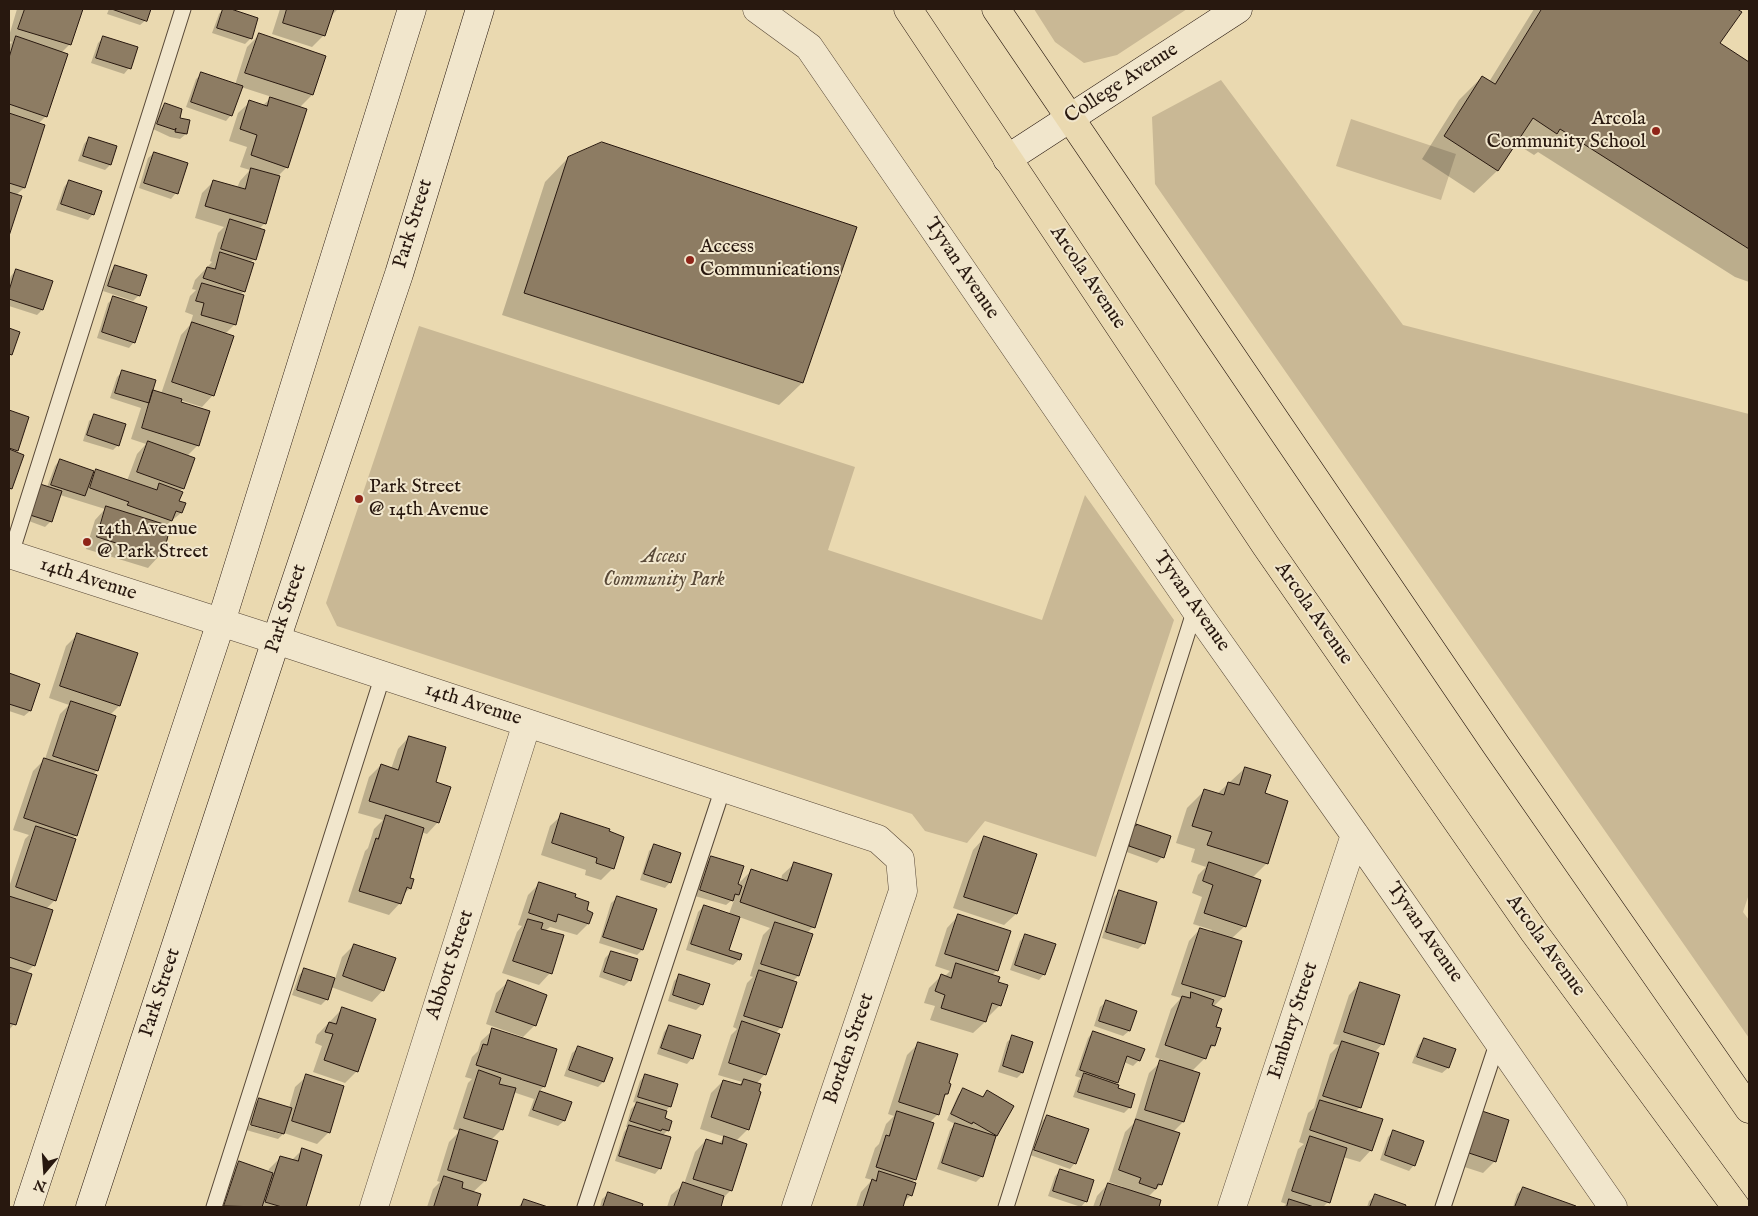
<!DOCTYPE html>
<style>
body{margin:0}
#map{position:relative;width:1758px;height:1216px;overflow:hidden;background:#ead9b0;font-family:"IM FELL English",serif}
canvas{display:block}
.frame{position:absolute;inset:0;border:10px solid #28180f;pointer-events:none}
.north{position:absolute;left:20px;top:1146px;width:50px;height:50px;-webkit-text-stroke:4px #f1e6cc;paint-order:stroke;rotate:198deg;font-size:14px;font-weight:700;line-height:20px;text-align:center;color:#28180f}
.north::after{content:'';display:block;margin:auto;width:18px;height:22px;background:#28180f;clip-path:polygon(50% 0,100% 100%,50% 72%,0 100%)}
</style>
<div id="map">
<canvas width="1758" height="1216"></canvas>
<div class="frame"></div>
<div class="north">N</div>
</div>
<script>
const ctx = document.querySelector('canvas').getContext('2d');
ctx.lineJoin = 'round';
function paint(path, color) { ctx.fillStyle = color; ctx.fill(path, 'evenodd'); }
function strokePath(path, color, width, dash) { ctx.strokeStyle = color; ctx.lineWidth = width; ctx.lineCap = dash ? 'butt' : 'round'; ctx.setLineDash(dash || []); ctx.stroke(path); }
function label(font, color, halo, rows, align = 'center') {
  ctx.font = font + ' "IM FELL English",serif'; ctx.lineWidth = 4; ctx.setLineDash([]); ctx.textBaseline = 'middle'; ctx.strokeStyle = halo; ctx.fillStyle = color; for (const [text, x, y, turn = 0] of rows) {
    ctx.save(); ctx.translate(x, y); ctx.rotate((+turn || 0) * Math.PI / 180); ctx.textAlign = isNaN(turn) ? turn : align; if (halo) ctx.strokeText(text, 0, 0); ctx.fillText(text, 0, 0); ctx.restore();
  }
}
paint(new Path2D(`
 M1034 9H1187L1117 55 1084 63 1055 42Z
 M1221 80 1403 325 1749 414V894L1743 912 1749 920V1038L1155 184 1152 117Z
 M1351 119 1456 154 1441 200 1336 166Z
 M419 326 855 467 828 550 1042 620 1085 495 1174 620 1096 857 985 821 967 843 925 831 912 814 337 626 326 603Z`), '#c9b895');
paint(new Path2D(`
 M17 9H82L70 44 61 53 46 116 38 124 43 125 24 188 16 195 20 196 9 232V45L12 42 9 41V36Z
 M109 9H149L146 20 140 25 107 14Z
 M223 9 257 19 251 38 245 44 212 33 219 14Z
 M280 9H338L330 17 324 35 312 47 272 34Z
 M1534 9H1735L1740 12 1719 44 1749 64V282L1735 277 1538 152 1534 155 1515 143 1497 171 1474 193 1422 159 1459 100 1482 77 1489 82Z
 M259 35 324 57 312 95 299 108 287 167 277 177 265 223 259 229 254 259 250 263 244 291 240 295 235 324 225 334 213 395 202 407 180 400 179 403 198 445 187 456 183 488 179 492 178 501 184 503 181 513 165 526 159 556 148 568 86 549 95 520 105 509 60 495 51 521 45 527 26 520 47 487 55 466 60 460 90 477 97 470 127 481 137 454 146 444 131 439 141 408 110 398 117 377 123 371 150 395 154 392 161 394 181 335 190 325 193 315 185 312 190 296 196 290 192 289 195 280 212 262 210 261 218 233 224 227 195 218 202 193 214 181 237 188 240 181 250 170 240 167 247 147 229 141 238 113 250 102 262 106 272 97 241 87 231 115 226 121 186 107 196 79 202 74 235 85 247 47Z
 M104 37 129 68 124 74 91 63 98 43Z
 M165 104 186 134 180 139 170 137 153 129 160 110Z
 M89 138 110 165 105 170 78 161 84 144Z
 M154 153 176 193 171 199 139 188 148 158Z
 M568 158 802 383 779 405 502 315 545 182Z
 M69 181 93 214 88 220 56 210 64 187Z
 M115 266 139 295 133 301 103 291 110 272Z
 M16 270 51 282 42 310 37 315 9 306V282L11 276Z
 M114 298 134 342 129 348 97 338 108 303Z
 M9 411 27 418 17 450 14 453 22 455 11 489 9 491Z
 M95 415 118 445 113 450 83 441 89 421Z
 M78 634 119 706 110 715 97 770 93 775 76 835 72 839 55 900 46 909 34 965 25 974 14 1024 9 1030V887L25 839 29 835 13 830 33 771 45 759 60 714 69 705 49 698 66 646Z
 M9 675 39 685 30 711 24 716 9 711Z
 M409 737 434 783 438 822 427 834 421 832 415 852 417 853 409 879 410 888 403 895 400 903 389 915 348 902 365 851 368 848 374 829 383 820 358 813 369 777 381 765 391 769 398 749Z
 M1245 768 1263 794 1267 863 1252 878 1245 926 1231 939 1224 996 1213 1007 1215 1027 1214 1045 1207 1052 1205 1058 1192 1071 1183 1122 1173 1132 1161 1184 1148 1197 1160 1201 1158 1207H1093L1097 1196 1108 1184 1122 1189 1123 1187 1109 1182 1125 1132 1135 1122H1134L1149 1073 1163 1060 1155 1057 1171 1009 1181 998 1171 995 1189 941 1200 929 1211 933 1212 930 1193 924 1202 897 1192 893 1198 875 1206 867 1191 862 1195 849 1176 843 1187 808 1205 790 1217 794Z
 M562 815 613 868 601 880 585 875 586 870 541 855 550 826Z
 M1127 831 1162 857 1157 863 1124 851Z
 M984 838 1035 854 1016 914 1004 925 953 908 973 850Z
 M654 846 670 882 665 888 640 880 649 851Z
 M712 857 736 886 751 871 781 881 782 875 794 864 813 927 807 933 811 935 798 976 792 982 781 1027 775 1034 765 1074 756 1084 748 1129 736 1141 745 1145 730 1191 722 1199 719 1207H667L671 1195 684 1184 695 1152 706 1140 718 1144 725 1137 700 1129 711 1093 723 1081 738 1086 742 1082 718 1075 731 1035 737 1029 733 1027 747 983 753 977 750 976 763 935 770 928 739 917 728 951 740 954 739 960 733 965 686 950 698 912 704 906 729 914 734 900H732L726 905 695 896 706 863Z
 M540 883 573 898 585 911 588 924 577 935 550 927 545 931 550 973 539 985 502 973 517 932 522 926 518 925 528 895Z
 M1119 892 1144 943 1138 949 1102 938 1114 897Z
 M617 898 642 950 637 955 599 943 611 903Z
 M958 916 997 970 991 976 997 983 1000 1005 988 1017 986 1016 985 1022 973 1033 930 1020 935 1006 924 1003 929 988 941 976 944 977 950 971 935 966 947 928Z
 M1026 935 1044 974 1039 980 1010 970 1020 941Z
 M354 945 383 990 372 1002 331 987 327 999 321 1005 292 995 299 975 304 970 335 979 342 957Z
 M611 952 630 980 624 986 599 977 605 958Z
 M680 975 702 1004 696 1010 668 1001 674 981Z
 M508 982 535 1025 523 1037 486 1024 496 993Z
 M1361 983 1382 1044 1374 1053 1360 1107 1355 1112 1371 1150 1360 1162 1343 1157 1328 1202 1323 1207H1283L1286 1204 1281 1202 1298 1149 1304 1144 1299 1142 1308 1113 1314 1108 1330 1054 1339 1045 1333 1044 1349 995Z
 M1106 1002 1129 1031 1123 1036 1094 1026 1100 1007Z
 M342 1009 357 1071 345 1083 313 1072 322 1046 315 1043 317 1035Z
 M669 1026 692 1058 687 1064 657 1054 664 1032Z
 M493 1030 544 1086 539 1092 570 1103 564 1121 558 1126 528 1116 534 1099 513 1092 502 1129 491 1140 497 1142 485 1181 472 1193 480 1195 476 1207H427L433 1189 440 1182 437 1181 449 1142 460 1131 453 1129 468 1083 472 1079 465 1077 472 1057 478 1051 481 1041Z
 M1093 1032 1139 1060 1133 1066 1124 1062 1117 1082 1114 1085 1130 1107 1124 1113 1073 1097 1079 1080 1081 1078 1075 1076 1088 1038Z
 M1013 1037 1022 1073 1017 1078 998 1072 1007 1042Z
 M1424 1039 1448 1068 1442 1073 1412 1063 1419 1045Z
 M919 1043 947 1084V1094L943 1098 938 1114 929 1123 915 1179 911 1183V1195L903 1203 902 1207H856L861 1192 872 1180 865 1178 875 1148 879 1144 886 1124 894 1116 888 1114 907 1055Z
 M578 1048 603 1082 598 1087 564 1076 572 1053Z
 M645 1075 670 1106 665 1112 663 1119 670 1121 667 1131 662 1136 660 1168 655 1174 615 1161 624 1132 628 1127H626L631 1109 637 1103 633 1102 640 1081Z
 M307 1076 329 1132 317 1144 284 1133 278 1139 246 1130 248 1125 281 1134V1132L248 1123 253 1105 259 1100 289 1108 295 1087Z
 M963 1089 981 1098 987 1092 996 1135 982 1176 976 1182 937 1169 950 1130 955 1124 947 1120 958 1095Z
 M1047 1116 1075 1163 1070 1169 1030 1155 1041 1122Z
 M1465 1122 1495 1161 1483 1173 1452 1163Z
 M1394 1131 1414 1165 1409 1171 1380 1160 1388 1137Z
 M302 1150 321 1156 304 1207H221L234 1168 239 1162 268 1172 269 1169 281 1157 291 1161Z
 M1061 1170 1086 1201 1081 1207 1048 1196 1055 1176Z
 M1523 1188 1574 1207H1513L1517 1194Z
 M608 1194 642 1205 641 1207H600L602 1199Z
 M1375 1196 1404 1206V1207H1367L1369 1201Z
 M524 1201 544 1207H518Z`), '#0003');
const building = new Path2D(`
 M25 9H83L71 45 18 29Z
 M112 9H151L147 21Z
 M223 9H231L258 18 252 39 217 28Z
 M287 9H334L325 36 283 23Z
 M1542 9H1737L1742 12 1720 43 1749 62V249L1560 129 1557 134 1533 118 1498 171 1444 136 1482 76 1495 84Z
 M259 33 326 56 313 95 245 73Z
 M16 36 68 54 47 117 9 104V58Z
 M103 36 138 47 131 69 96 58Z
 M201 72 243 86 232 116 191 102Z
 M270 97 307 109 288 168 251 155 257 135 240 129 249 100 267 106Z
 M165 103 182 109 180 118 190 120 187 134 175 132 176 128 175 130 157 124Z
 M9 113 45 125 25 188 9 183Z
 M89 137 117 146 111 165 83 156Z
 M602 142 857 227 803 383 524 293 568 157Z
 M154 152 188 163 178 194 144 183Z
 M251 168 280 176 266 224 205 206 213 180 245 189Z
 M69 180 102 191 94 215 61 204Z
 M9 192 22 196 9 236Z
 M230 219 265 230 256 260 221 249Z
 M220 252 254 263 245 292 203 278 207 267 215 269Z
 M115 265 147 275 140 296 108 286Z
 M16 269 53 281 43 310 9 299V291Z
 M202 283 244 295 236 325 201 315 204 303 196 301Z
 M113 296 147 307 135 343 102 332Z
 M192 322 234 336 214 396 172 382Z
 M9 328 20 332 12 355 9 354Z
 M122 370 156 380 149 403 115 393Z
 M153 390 182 399 181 402 210 411 199 446 142 428Z
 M9 410 29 417 18 451 9 448Z
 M94 414 126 424 119 446 87 435Z
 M148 441 195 458 184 489 137 472Z
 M9 449 24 455 12 489 9 488Z
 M60 459 94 471 85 496 51 485Z
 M96 469 157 490 159 483 183 492 179 501 186 503 182 513 176 511 172 521 127 505 129 502 90 488Z
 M40 484 62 491 52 522 30 515Z
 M106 506 170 526 167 540 160 557 97 537Z
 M77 633 138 653 120 706 60 686Z
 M9 673 40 684 31 711 9 704Z
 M71 701 116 716 98 771 53 756Z
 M409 736 446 747 436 782 451 787 439 823 369 801 381 764 398 770Z
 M44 758 97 775 77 836 24 818Z
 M1245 767 1271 775 1265 793 1288 801 1268 864 1207 845 1212 832 1192 826 1204 789 1224 795 1228 782 1239 785Z
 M561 813 610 829 609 831 624 837 614 869 596 863 597 858 552 843Z
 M386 815 424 828 410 878 414 879 411 889 407 887 401 904 359 891 376 838 378 839Z
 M1133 824 1136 826V824L1171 836 1164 858 1129 846V844L1126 843Z
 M36 826 76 839 56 901 16 887Z
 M984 836 1037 854 1017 914 964 897Z
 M654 844 681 853 671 883 644 874Z
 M711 856 744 866 738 884 742 886 739 895 735 894 733 901 700 890Z
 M794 862 832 874 815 928 740 902 751 869 787 881Z
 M1209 862 1261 880 1246 927 1204 913 1213 885 1203 881Z
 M539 882 576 894 575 897 589 902 587 910 593 913 589 924 558 914 556 922 529 913Z
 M1119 890 1157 902 1145 944 1106 932Z
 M9 896 53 910 35 966 9 957Z
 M617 896 657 909 643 950 603 937Z
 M704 905 740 917 729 950 742 954 740 960 691 944Z
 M958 914 1011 931 998 971 945 954Z
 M528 919 543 923 541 929 564 935 552 974 513 961Z
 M775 922 813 934 799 976 761 964Z
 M1200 928 1242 941 1225 997 1182 984Z
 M1025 934 1056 944 1045 975 1015 965Z
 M354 944 396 958 384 991 343 976Z
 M611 951 638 959 631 981 604 972Z
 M956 963 1000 977 998 982 1008 985 1001 1006 992 1003 986 1022 941 1008 945 995 935 991 941 974 951 978Z
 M9 967 32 974 16 1025 9 1023Z
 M304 968 335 978 328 1000 297 990Z
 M759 970 797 982 782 1028 744 1016Z
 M679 974 710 984 703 1005 673 995Z
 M508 980 547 995 536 1026 496 1012Z
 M1360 982 1400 995 1384 1045 1344 1032Z
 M1191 992 1214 1000 1212 1005 1222 1009 1216 1027 1221 1028 1215 1046 1211 1045 1206 1059 1165 1045 1182 996 1190 998Z
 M1106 1000 1137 1011 1130 1031 1099 1021Z
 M342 1007 376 1019 358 1072 324 1060 333 1034 325 1032 329 1022 336 1024Z
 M742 1021 780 1034 766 1075 729 1063Z
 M669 1025 701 1035 693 1059 661 1048Z
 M492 1028 557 1049 545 1087 476 1065 483 1044 487 1045Z
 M1093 1031 1145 1049 1140 1061 1127 1056 1118 1083 1080 1070Z
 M1012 1035 1033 1042 1023 1073 1003 1066Z
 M1424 1038 1456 1049 1449 1068 1417 1057Z
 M1342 1041 1379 1053 1361 1108 1323 1096Z
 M918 1042 958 1054 949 1083 951 1084 948 1094H945L939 1115 899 1102Z
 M578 1046 613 1058 604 1082 569 1070Z
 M1160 1060 1200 1073 1184 1122 1145 1110Z
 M479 1070 501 1078 499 1084 516 1088 503 1130 464 1118Z
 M1084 1073 1119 1085 1118 1088 1135 1094 1131 1108 1078 1092Z
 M306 1074 344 1086 330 1133 292 1121Z
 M645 1074 678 1084 671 1107 638 1097Z
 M744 1079 761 1084 759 1091 761 1092 749 1130 711 1117 723 1080 741 1085Z
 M963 1088 983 1097 987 1090 1014 1106 997 1136 973 1122 972 1124 951 1114Z
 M540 1091 572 1102 565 1121 533 1110Z
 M259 1098 292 1108 284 1134 251 1125Z
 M1320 1100 1383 1119 1372 1151 1310 1130Z
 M637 1102 667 1111 665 1118 672 1121 669 1131 662 1129 661 1131 630 1121Z
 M1476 1109 1509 1120 1496 1162 1463 1151Z
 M897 1111 934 1123 916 1180 876 1167 886 1135 889 1136Z
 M1047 1115 1089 1129 1076 1164 1034 1150Z
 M1136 1119 1180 1133 1162 1185 1158 1184 1156 1189 1139 1183 1141 1178 1119 1170Z
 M955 1123 996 1136 983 1177 942 1163Z
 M629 1125 671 1137 661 1169 619 1156Z
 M460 1129 498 1141 486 1181 448 1170Z
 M1393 1130 1424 1141 1415 1166 1385 1155Z
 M724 1136 747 1144 732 1191 693 1179 706 1139 722 1144Z
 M1310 1136 1347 1148 1330 1203 1292 1191Z
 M302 1148 322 1155 306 1207H282L265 1202 280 1156 298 1161Z
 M239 1161 273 1173 262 1207 224 1206Z
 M1060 1169 1094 1180 1087 1202 1053 1191Z
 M879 1171 916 1183 912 1196 907 1194 903 1207H863L872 1179 876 1181Z
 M444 1176 463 1182 462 1188 481 1194 477 1207H434Z
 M683 1182 724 1196 721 1207H674Z
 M1108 1183 1161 1200 1159 1207H1100Z
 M1523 1187 1576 1206V1207H1515Z
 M608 1192 643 1204 642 1207H603Z
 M1375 1194 1406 1205 1405 1207H1370Z
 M524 1199 548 1207H521Z
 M1289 1199 1314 1207H1287Z`);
paint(building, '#8d7c63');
strokePath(building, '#28180f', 1);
const lane = new Path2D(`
 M9 560 183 9
 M214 1207 383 675
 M585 1207 723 788
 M1006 1207 1195 609
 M1443 1207 1498 1041`);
const street = new Path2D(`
 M757 9 809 47 1195 609 1355 835 1613 1207
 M9 554 276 640 878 839 900 859 903 891 796 1207
 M374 1207 527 723
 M1232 1207 1355 835`);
const secondary = new Path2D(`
 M1007 159 1238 9
 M28 1207 221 622 412 9
 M90 1207 276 640 399 274 480 9`);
const primary = new Path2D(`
 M908 9 1266 546 1534 932 1736 1207
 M996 9 1496 745 1749 1109`);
strokePath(lane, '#584837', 17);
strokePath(street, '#584837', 29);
strokePath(secondary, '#28180f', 29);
strokePath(primary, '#28180f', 29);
strokePath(lane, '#f1e6cc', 15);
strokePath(street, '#f1e6cc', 28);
strokePath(secondary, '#f1e6cc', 28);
strokePath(primary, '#ead9b0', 28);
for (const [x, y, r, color] of [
 [1656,131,5,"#8f2418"],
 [690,260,5,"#8f2418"],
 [359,499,5,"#8f2418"],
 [87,542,5,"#8f2418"]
]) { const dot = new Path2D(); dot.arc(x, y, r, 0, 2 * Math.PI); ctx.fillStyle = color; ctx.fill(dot); strokePath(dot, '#f1e6cc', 2); }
label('20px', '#28180f', '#f1e6cc', [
 ["College Avenue",1122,84,-33],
 ["Park Street",414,224,-73],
 ["Tyvan Avenue",961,269,56],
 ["Arcola Avenue",1087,278,56],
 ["14th Avenue",88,580,18],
 ["Tyvan Avenue",1191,602,55],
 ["Park Street",287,609,-72],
 ["Arcola Avenue",1313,614,55],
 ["14th Avenue",473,705,18],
 ["Tyvan Avenue",1424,933,55],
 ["Arcola Avenue",1545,946,54],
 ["Abbott Street",451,965,-72],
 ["Park Street",161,993,-72],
 ["Embury Street",1294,1021,-72],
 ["Borden Street",850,1049,-71]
]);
label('20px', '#28180f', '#f1e6cc', [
 ["Arcola",1646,120,"right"],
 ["Community School",1646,143,"right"],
 ["Access",700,248],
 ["Communications",700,271],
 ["Park Street",369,488],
 ["@ 14th Avenue",369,511],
 ["14th Avenue",97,530],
 ["@ Park Street",97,553]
], 'left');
label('italic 20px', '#584837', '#f1e6cc', [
 ["Access",664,558],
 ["Community Park",664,581]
]);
</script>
